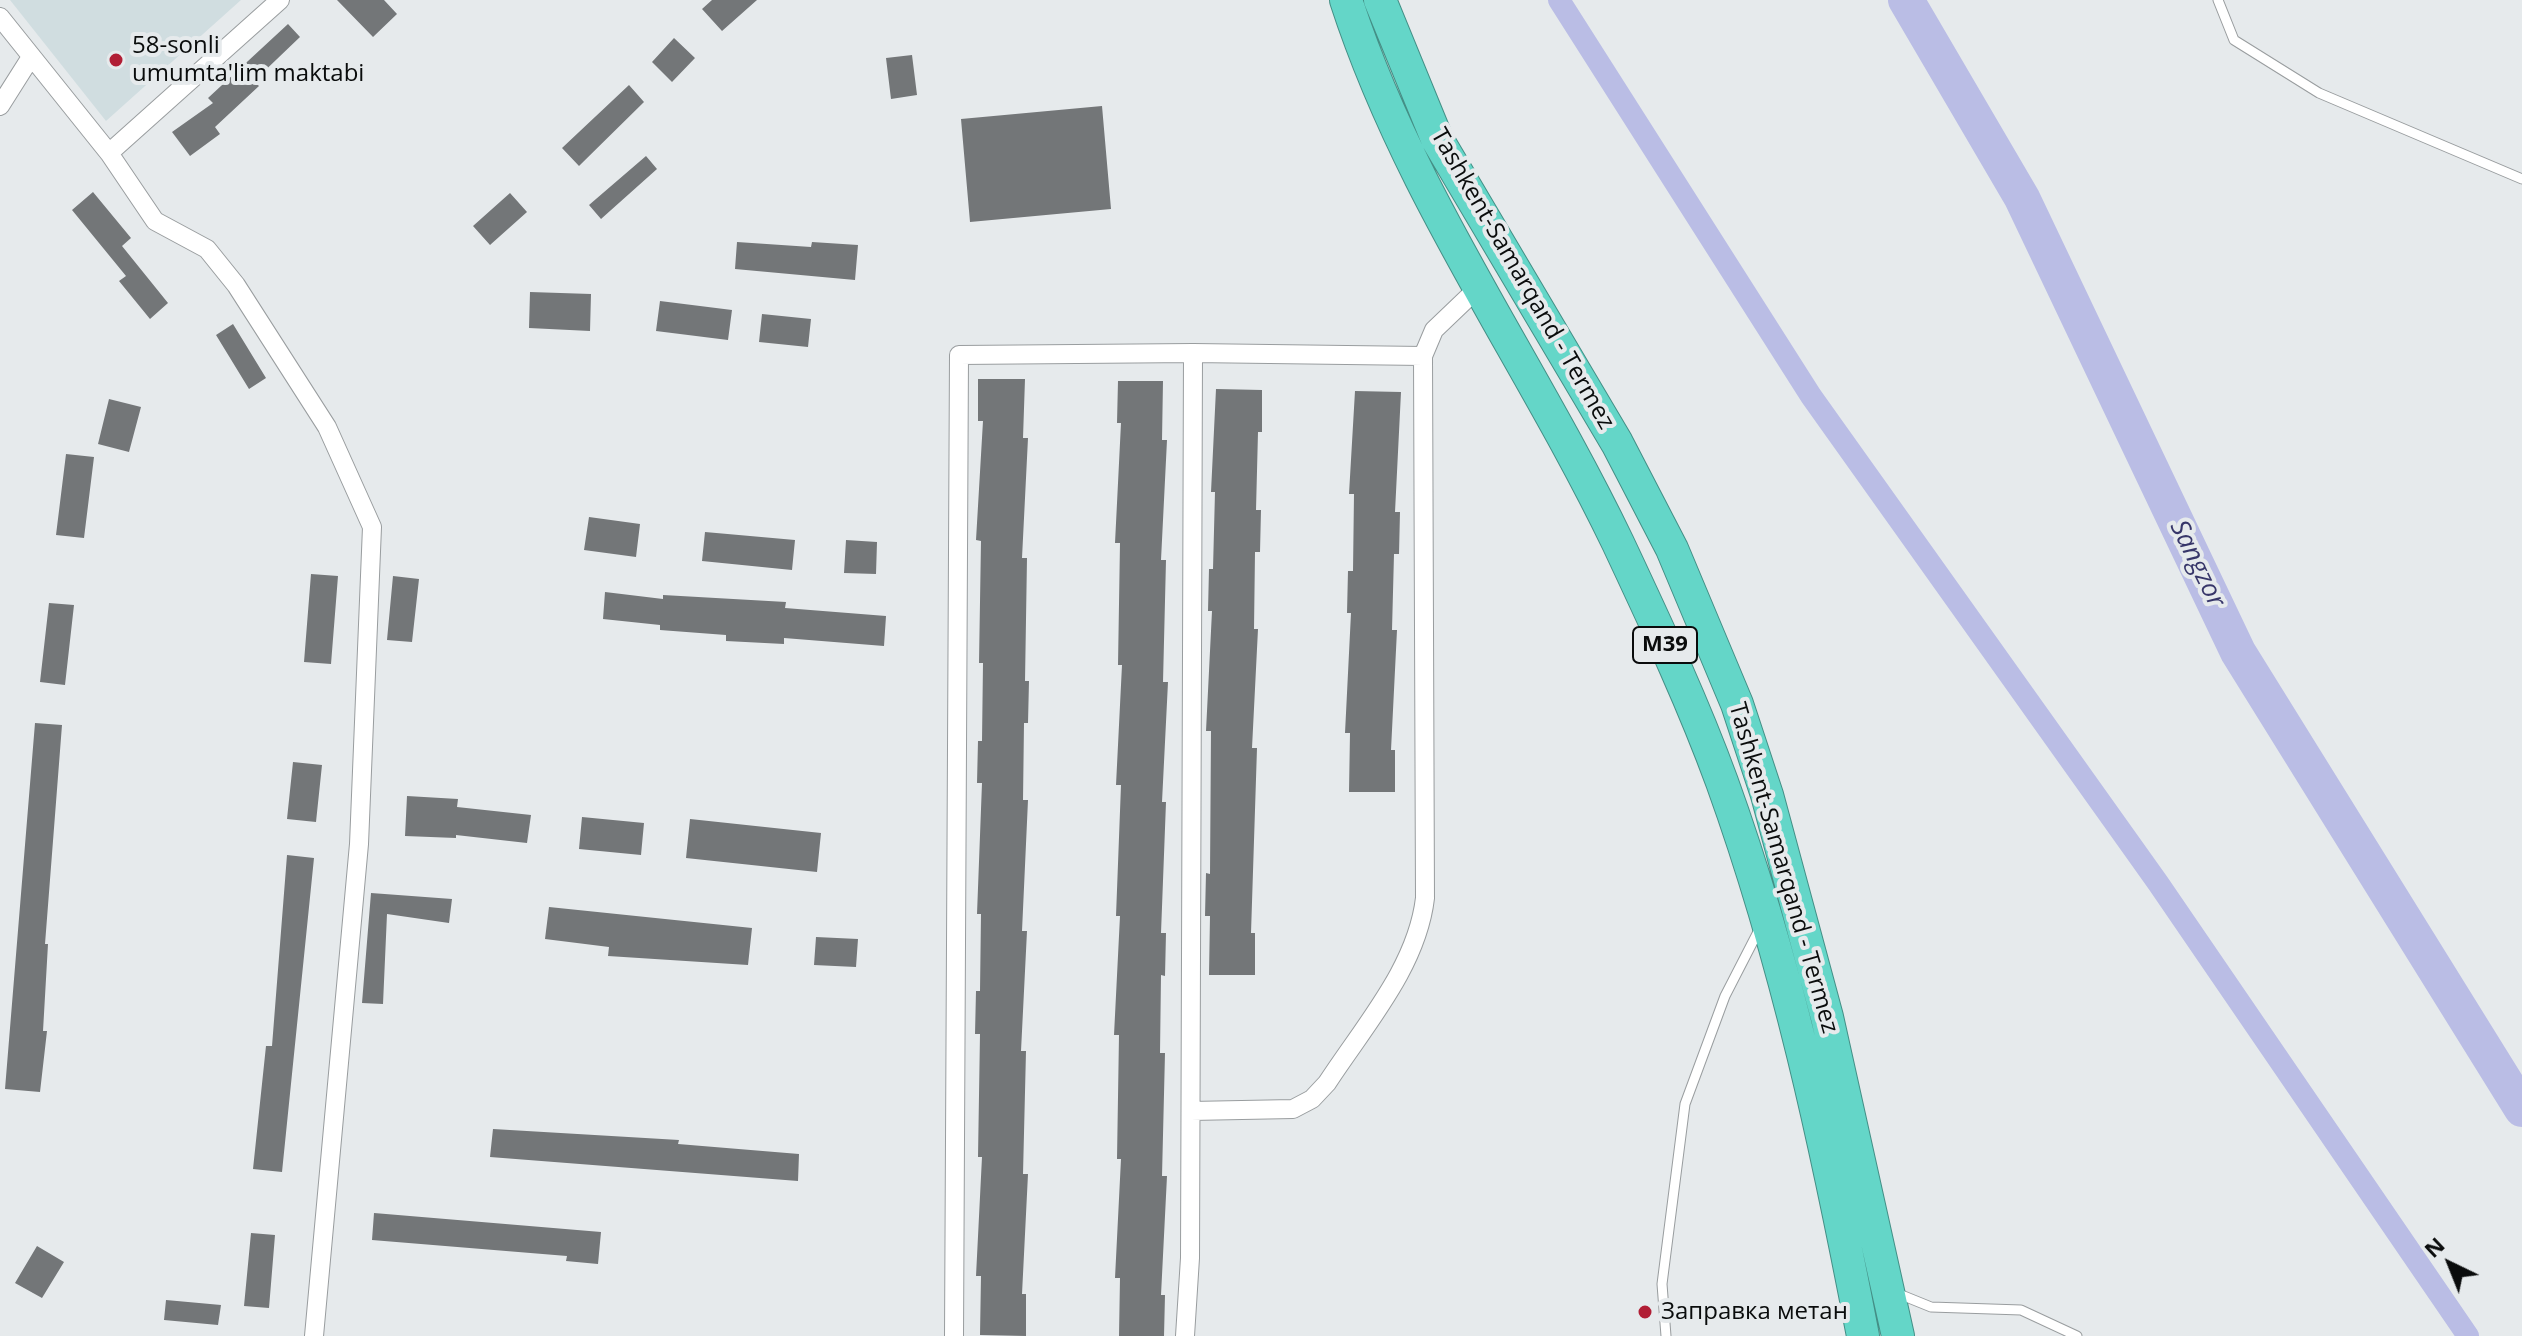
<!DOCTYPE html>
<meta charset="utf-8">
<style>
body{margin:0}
#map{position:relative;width:2522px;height:1336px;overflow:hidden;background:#e6eaec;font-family:"Open Sans",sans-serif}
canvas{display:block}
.north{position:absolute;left:2410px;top:1224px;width:80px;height:80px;-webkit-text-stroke:6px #e6eaec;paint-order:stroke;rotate:317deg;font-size:22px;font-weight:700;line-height:32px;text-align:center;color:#0a0c0c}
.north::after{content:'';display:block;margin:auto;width:28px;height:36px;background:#0a0c0c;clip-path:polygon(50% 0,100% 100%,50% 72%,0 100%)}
</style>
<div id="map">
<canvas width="2522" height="1336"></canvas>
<div class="north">N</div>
</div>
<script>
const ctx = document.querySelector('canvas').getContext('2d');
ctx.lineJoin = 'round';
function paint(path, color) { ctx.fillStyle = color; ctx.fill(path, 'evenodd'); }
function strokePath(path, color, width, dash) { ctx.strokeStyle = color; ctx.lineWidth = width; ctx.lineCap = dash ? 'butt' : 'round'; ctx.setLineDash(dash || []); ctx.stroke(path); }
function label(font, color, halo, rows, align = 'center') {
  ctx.font = font + ' "Open Sans",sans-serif'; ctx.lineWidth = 8; ctx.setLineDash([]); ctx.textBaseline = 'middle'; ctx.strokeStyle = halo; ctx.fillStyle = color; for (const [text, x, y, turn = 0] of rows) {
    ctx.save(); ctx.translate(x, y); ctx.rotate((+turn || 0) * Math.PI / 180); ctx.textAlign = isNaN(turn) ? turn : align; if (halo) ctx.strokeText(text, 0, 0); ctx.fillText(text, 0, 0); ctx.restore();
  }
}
paint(new Path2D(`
 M10 0H241L106 121Z`), '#d0dde0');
strokePath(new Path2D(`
 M1559 0 1811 396 2158 883 2468 1336`), '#babde5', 22);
strokePath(new Path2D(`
 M1906 0 2022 198 2238 652 2522 1109`), '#babde5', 36);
paint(new Path2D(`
 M337 0H384L397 14 373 37Z
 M712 0H757L722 31 702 9Z
 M288 24 300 37 254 81 259 86 215 127 220 134 190 156 172 132 213 103 208 98Z
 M674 38 695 58 672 82 652 62Z
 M912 55 917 95 891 99 886 58Z
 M629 85 644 102 579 166 562 148Z
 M1102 106 1111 209 970 222 961 119Z
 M646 156 657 169 601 219 589 205Z
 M93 192 131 238 122 246 168 303 150 319 119 281 126 276 72 210Z
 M510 193 527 212 490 245 473 226Z
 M737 242 811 247 812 242 858 245 855 280 735 269Z
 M530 292 591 294 590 331 529 328Z
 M660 301 732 310 728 340 656 331Z
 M762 314 811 319 808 347 759 342Z
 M233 324 266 378 249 389 216 335Z
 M978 379H1025L1023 438H1028L1022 558H1027L1025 681H1029L1028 723H1024L1023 800H1028L1022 931H1027L1021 1051H1026L1023 1174H1028L1022 1294H1026V1336L980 1335 981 1276H976L982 1157H978L980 1034H975L976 991H980L981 914H977L982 783H977L978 741H982L983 663H979L981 541 976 540 983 421H978Z
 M1118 381H1163L1162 440H1167L1161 560H1166L1163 682H1168L1162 802H1166L1161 933H1166L1165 976 1161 975 1160 1053H1165L1162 1176H1167L1161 1295H1165L1164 1336H1119L1120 1278H1115L1121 1159H1117L1119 1035H1114L1120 916H1116L1121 785H1116L1122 665H1118L1120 543H1115L1121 423H1117Z
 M1216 389 1262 390V432H1258L1256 510H1261L1260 552H1255L1254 629H1258L1252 748H1257L1251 933H1255V975H1209L1210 916H1205L1206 873 1210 874 1211 731H1206L1212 611H1208L1209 569H1213L1215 492H1211Z
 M1355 391 1401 392 1395 512H1400L1399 554H1394L1392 630H1397L1391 750H1395V792H1349L1350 733H1345L1351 613H1347L1348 571H1353L1354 494H1349Z
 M109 399 141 407 129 452 98 444Z
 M66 454 94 457 84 538 56 535Z
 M589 517 640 524 636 557 584 550Z
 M705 532 795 540 792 570 702 561Z
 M846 540 877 542 876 574 844 573Z
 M311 574 338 576 331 664 304 662Z
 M393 576 419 579 412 642 387 640Z
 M605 592 663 599V595L786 602 785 608 886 616 884 646 784 638V644L726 641V635L660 630V625L603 619Z
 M49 603 74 605 65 685 40 682Z
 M35 723 62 725 45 944H48L43 1031H47L40 1092 5 1089Z
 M293 762 322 765 316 822 287 819Z
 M407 796 458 799 457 807 531 815 527 843 456 835V838L405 836Z
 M582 817 644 823 641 855 579 849Z
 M690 819 821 833 817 872 686 858Z
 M287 855 314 858 282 1172 253 1169 266 1046H272Z
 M371 893 452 899 449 923 387 914 383 1004 362 1003Z
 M549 907 752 928 748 965 608 956 609 947 545 939Z
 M816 937 858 939 856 967 814 965Z
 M493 1129 679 1140 678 1144 799 1154 798 1181 490 1157Z
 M374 1213 601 1232 598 1264 566 1261 567 1256 372 1240Z
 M251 1233 275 1235 269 1308 244 1306Z
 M37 1246 64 1262 42 1298 15 1283Z
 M166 1300 221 1305 218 1325 164 1320Z`), '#737678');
const lane = new Path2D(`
 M2218 0 2234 40 2319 93 2522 179
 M1894 1292 1931 1307 2021 1310 2077 1336
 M1666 1336 1662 1284 1685 1104 1725 996 1761 926`);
const street = new Path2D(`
 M0 17 109 153 155 221 207 249 236 285 327 427 372 527 359 844 314 1336
 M0 106 31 57
 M109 153 280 0
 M1193 353 1423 356
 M1191 1111 1293 1109 1312 1099 1327 1083C1364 1026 1417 967 1425 898L1423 356 1434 330 1479 287
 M954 1336 959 355 1193 353 1190 1258 1185 1336`);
const highway = new Path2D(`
 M1346 0C1410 197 1529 358 1618 543 1655 622 1692 700 1722 782 1787 962 1827 1148 1863 1336
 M1380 0 1437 139 1617 443 1672 549 1737 704 1767 795 1827 1017 1898 1336`);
strokePath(lane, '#999d9f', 11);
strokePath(street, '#999d9f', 20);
strokePath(highway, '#448f86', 34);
strokePath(lane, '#fff', 9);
strokePath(street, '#fff', 18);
strokePath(highway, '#64d6c8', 32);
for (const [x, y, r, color] of [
 [116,60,8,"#b11e35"],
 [1645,1312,8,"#b11e35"]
]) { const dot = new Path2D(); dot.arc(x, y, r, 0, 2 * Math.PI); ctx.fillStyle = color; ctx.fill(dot); strokePath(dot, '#e6eaec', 3); }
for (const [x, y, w] of [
 [1665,645,64]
]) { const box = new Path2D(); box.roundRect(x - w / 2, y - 18, w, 36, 6); ctx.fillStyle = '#e6eaec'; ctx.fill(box); strokePath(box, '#0a0c0c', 2); }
label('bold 22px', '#0a0c0c', null, [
 ["M39",1665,645]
]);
label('24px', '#0a0c0c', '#e6eaec', [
 ["58-sonli",132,46],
 ["umumta'lim maktabi",132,74],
 ["Заправка метан",1661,1312]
], 'left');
label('24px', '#0a0c0c', '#e6eaec', [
 ["Tashkent-Samarqand - Termez",1522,279,60],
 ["Tashkent-Samarqand - Termez",1783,868,74]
]);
label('italic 26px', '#373669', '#e6eaec', [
 ["Sangzor",2197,564,64]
]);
</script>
